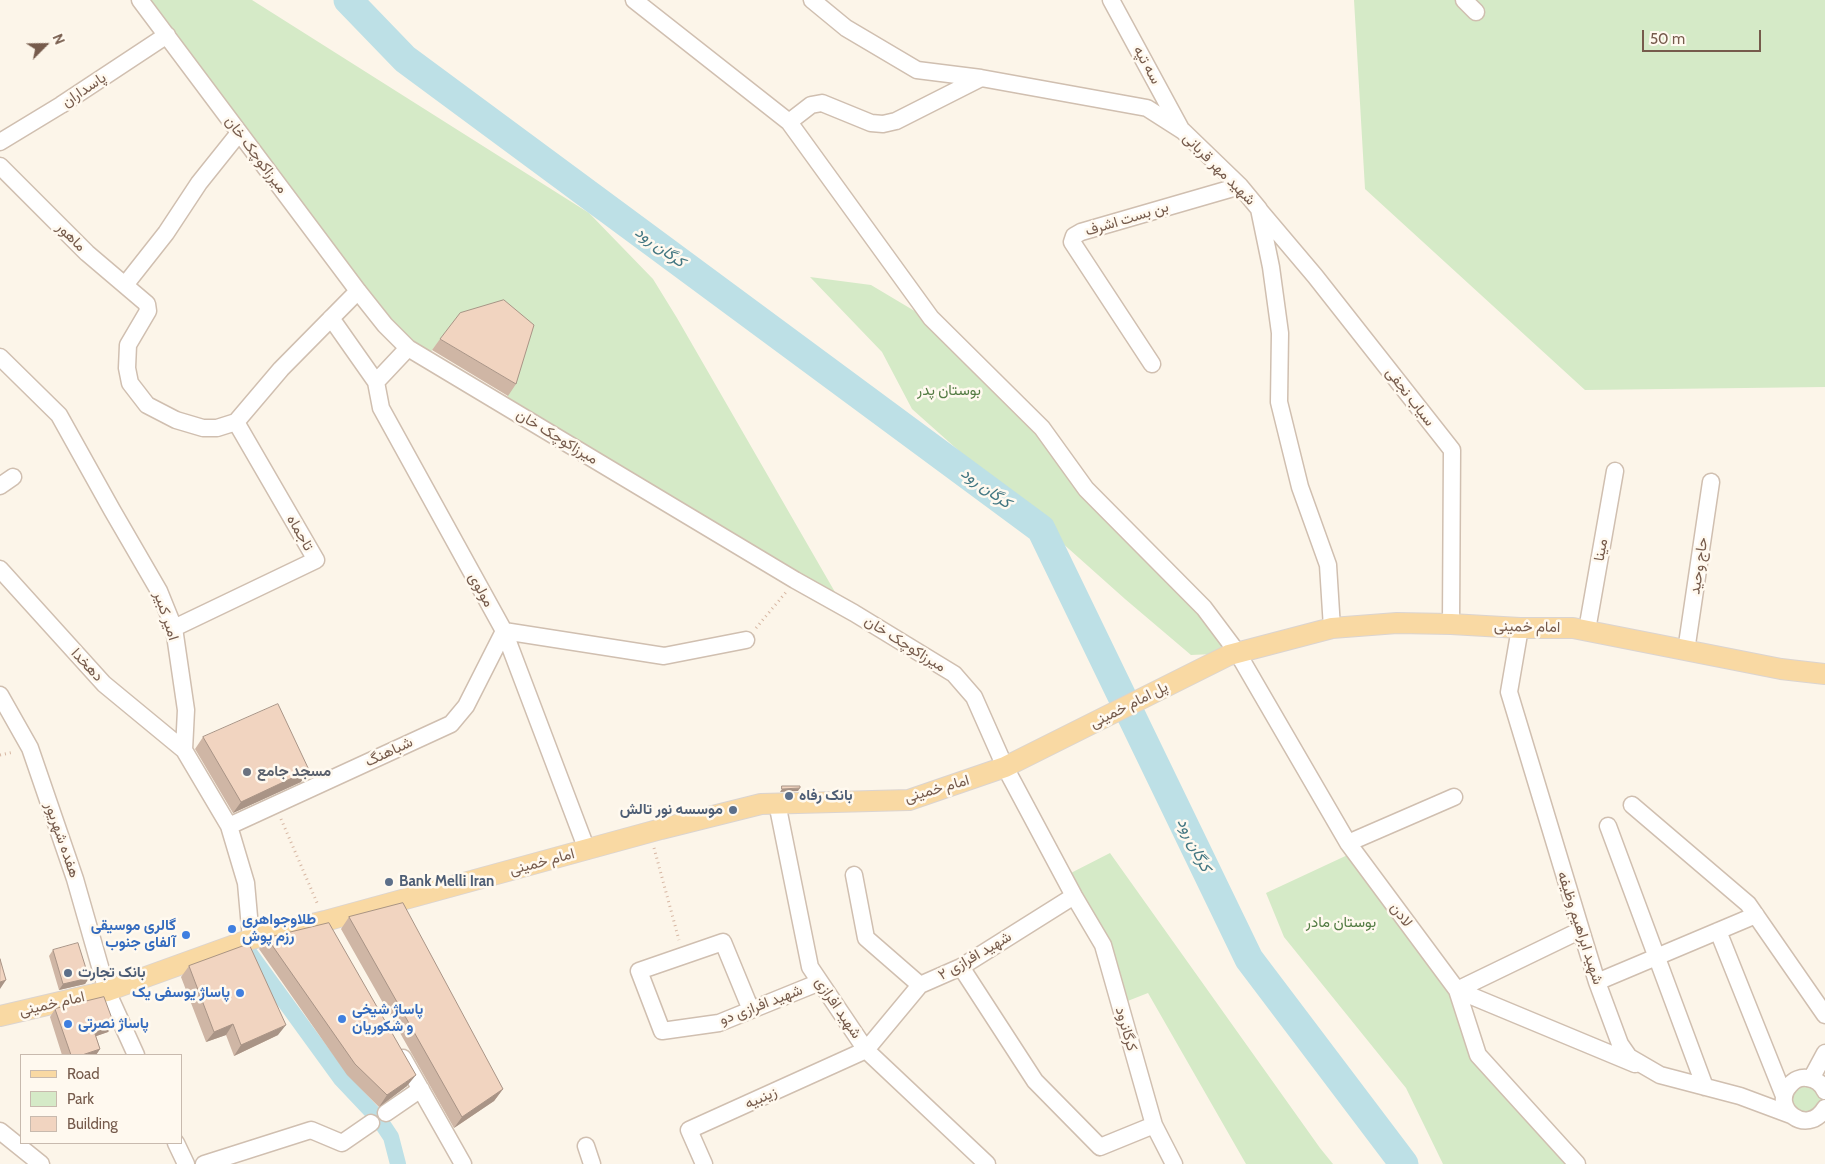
<!DOCTYPE html>
<meta charset="utf-8">
<style>
body{margin:0}
#map{position:relative;width:1825px;height:1164px;overflow:hidden;background:#fcf5e9;font-family:Cabin,sans-serif}
canvas{display:block}
.legend{position:absolute;left:20px;top:1054px;width:162px;height:90px;box-sizing:border-box;background:#fff9ef;border:1px solid #c8baae;margin:0;padding:6px 9px;list-style:none;font-size:15px;color:#765b4c}
.legend li{display:flex;align-items:center;gap:10px;height:25px}
.legend b{width:25px;border:1px solid #c8baae}
.north{position:absolute;left:20px;top:20px;width:50px;height:50px;-webkit-text-stroke:4px #fff9ef;paint-order:stroke;rotate:67deg;font-size:14px;font-weight:700;line-height:20px;text-align:center;color:#765b4c}
.north::after{content:'';display:block;margin:auto;width:18px;height:22px;background:#765b4c;clip-path:polygon(50% 0,100% 100%,50% 72%,0 100%)}
.scale{position:absolute;left:1642px;top:30px;width:119px;height:22px;box-sizing:border-box;border:2px solid #765b4c;border-top:0;padding-left:6px;font-size:15px;line-height:18px;white-space:nowrap;color:#765b4c;-webkit-text-stroke:4px #fff9ef;paint-order:stroke}
</style>
<div id="map">
<canvas width="1825" height="1164"></canvas>
<ul class="legend">
<li><b style="height:6px;background:#f9d9a3"></b>Road</li>
<li><b style="height:14px;background:#d5eac7"></b>Park</li>
<li><b style="height:14px;background:#f1d4c0"></b>Building</li>
</ul>
<div class="north">N</div>
<div class="scale">50 m</div>
</div>
<script>
const ctx = document.querySelector('canvas').getContext('2d');
ctx.lineJoin = 'round';
function paint(path, color) { ctx.fillStyle = color; ctx.fill(path, 'evenodd'); }
function strokePath(path, color, width, dash) { ctx.strokeStyle = color; ctx.lineWidth = width; ctx.lineCap = dash ? 'butt' : 'round'; ctx.setLineDash(dash || []); ctx.stroke(path); }
function label(font, color, halo, rows, align = 'center') {
  ctx.font = font + ' Cabin,Vazirmatn,sans-serif'; ctx.lineWidth = 5; ctx.setLineDash([]); ctx.textBaseline = 'middle'; ctx.strokeStyle = halo; ctx.fillStyle = color; for (const [text, x, y, turn = 0] of rows) {
    ctx.save(); ctx.translate(x, y); ctx.rotate((+turn || 0) * Math.PI / 180); ctx.textAlign = isNaN(turn) ? turn : align; if (halo) ctx.strokeText(text, 0, 0); ctx.fillText(text, 0, 0); ctx.restore();
  }
}
paint(new Path2D(`
 M140 0H252L589 213 653 279 677 318 843 606 505 405 526 336 452 324 426 358 408 348Z
 M1354 0H1825V387L1585 390 1365 189Z
 M810 277 871 285 928 319 1042 429 1237 653 1191 655 1125 599 912 409 882 352Z
 M1354 852 1457 990 1478 1055 1576 1164H1443L1406 1088 1284 937 1266 893Z
 M1110 853 1320 1148 1333 1164H1246L1148 993 1120 1004 1067 875Z
 M1801 1080 1825 1095V1103L1799 1118 1787 1092Z`), '#d5eac7');
strokePath(new Path2D(`
 M248 951 341 1079 375 1115
 M383 1125 391 1137 398 1164`), '#bde0e6', 16);
strokePath(new Path2D(`
 M348 0 405 59 1041 529 1249 959 1404 1164`), '#bde0e6', 29);
const minor = new Path2D(`
 M140 0 358 291 385 325 408 348 795 580 854 613 954 674 974 697 1005 767 1074 896 1103 945 1154 1125 1174 1164
 M634 0 789 122 931 318 1042 428 1086 489 1204 608 1237 652 1348 843 1457 990 1478 1055 1577 1164
 M812 0 846 28 917 70 981 78 1147 108 1183 131 1240 186 1259 209 1271 267 1280 333 1279 402 1300 487 1328 565 1332 628
 M1111 0 1181 129
 M1464 0 1476 12
 M789 122 811 105 822 103 871 123 883 124 896 121 981 78
 M0 142 61 105 167 35
 M0 166 87 253 147 304 148 311 128 345 127 368 130 383 147 405 176 420 203 428H217L236 422 281 369 358 291
 M1260 211 1315 276 1452 450 1451 624
 M125 285 166 233 199 183 239 133
 M331 318 376 382
 M408 348 376 382 381 408 504 631 587 850
 M0 357 59 415 112 510 159 591 174 628 186 710 184 750 229 826 246 883 251 939
 M1152 364 1072 242 1074 236 1081 232 1240 186
 M0 486 13 477
 M0 569 104 684 184 750
 M174 628 316 560 236 422
 M1520 628 1509 692 1581 930 1597 982 1620 1044 1629 1057 1660 1075 1740 1096 1791 1115
 M1587 630 1615 471
 M504 631 664 656 746 640
 M1686 651 1711 482
 M0 695 30 748 75 879 107 991 136 1055
 M777 803 810 967 866 1050 987 1164
 M1632 805 1748 904 1825 1015
 M229 826 451 724 466 706 504 631
 M1608 826 1705 1087
 M1348 843 1454 797
 M854 875 866 938 920 985
 M1718 931 1784 1096
 M961 967 1035 1081 1100 1147 1154 1125
 M1597 982 1756 915
 M1457 990 1635 1064
 M1457 990 1581 930
 M751 1010 723 942 639 971 662 1031 719 1023 820 982
 M403 1058 463 1164
 M1811 1079 1825 1053
 M1825 1091C1822 1084 1816 1079 1807 1078 1801 1077 1794 1080 1790 1085 1769 1107 1807 1138 1825 1108
 M386 1113 421 1089
 M0 1131 41 1164
 M176 1143 186 1164
 M586 1146 592 1164
 M204 1164 311 1130 342 1143 371 1123
 M704 1164 689 1130 866 1050 920 985 961 967 1074 896`);
const major = new Path2D(`
 M0 1016 107 991 251 939 325 921 661 829 761 804 909 800 1005 767 1229 655 1332 628 1397 623 1451 624 1520 628H1573L1781 669 1825 674`);
strokePath(minor, '#d0bfb0', 19);
strokePath(major, '#dbd4d0', 22);
strokePath(new Path2D(`
 M756 628 787 591
 M0 755 14 752
 M281 819 318 905
 M654 848 679 940`), '#d7b7a3', 3, [1, 4]);
strokePath(minor, '#fff', 16);
strokePath(major, '#f9d9a3', 20);
paint(new Path2D(`
 M440 339 516 384 508 396 432 350Z
 M203 737 301 782 233 813 195 749Z
 M349 917 503 1089 494 1101 454 1128 341 929Z
 M267 938 407 1086 379 1107 347 1075 259 949Z
 M53 950 89 978 85 984 59 990 49 956Z
 M189 966 278 1035 234 1056 226 1035 206 1042 181 977Z
 M55 1009 114 1024 108 1032 96 1036 100 1049 96 1055H62L50 1017Z`), '#cfb6a5');
paint(new Path2D(`
 M309 770 301 782 233 813 241 802Z
 M800 788 798 791 780 792 782 789Z
 M89 978 85 984 59 990 63 984Z
 M6 980 0 989V982Z
 M114 1024 108 1032 88 1039 94 1031Z
 M233 1024 226 1035 206 1042 214 1032Z
 M286 1025 278 1035 234 1056 241 1045Z
 M100 1049 96 1055H82Z
 M416 1075 407 1086 379 1107 387 1095Z
 M503 1089 494 1101 454 1128 462 1117Z`), '#a99486');
const building = new Path2D(`
 M504 300 534 325 516 384 440 339 460 313Z
 M278 704 309 770 241 802 203 737Z
 M782 786H800V788L782 789Z
 M403 903 503 1089 462 1117 349 917Z
 M329 923 416 1075 387 1095 355 1064 267 938Z
 M78 943 89 978 63 984 53 950Z
 M249 944 286 1025 241 1045 233 1024 214 1032 189 966Z
 M0 959 6 980 0 982Z
 M104 997 114 1024 94 1031 100 1049 82 1055H71L55 1009Z`);
paint(building, '#f1d4c0');
strokePath(building, '#a99486', 1);
for (const [x, y, r, color] of [
 [247,772,5,"#6b7280"],
 [789,796,5,"#5c6f8a"],
 [733,810,5,"#5c6f8a"],
 [389,882,5,"#5c6f8a"],
 [232,929,5,"#3f7fe0"],
 [186,935,5,"#3f7fe0"],
 [68,973,5,"#5c6f8a"],
 [240,993,5,"#3f7fe0"],
 [342,1019,5,"#3f7fe0"],
 [68,1024,5,"#3f7fe0"]
]) { const dot = new Path2D(); dot.arc(x, y, r, 0, 2 * Math.PI); ctx.fillStyle = color; ctx.fill(dot); strokePath(dot, '#fff9ef', 2); }
label('15px', '#765b4c', '#fff9ef', [
 ["سه تپه",1147,65,61],
 ["پاسداران",84,90,-34],
 ["میرزاکوچک خان",256,155,53],
 ["شهید مهر قربانی",1219,169,45],
 ["بن بست اشرف",1127,219,-17],
 ["ماهور",71,237,45],
 ["سیاب نجفی",1410,397,52],
 ["میرزاکوچک خان",557,437,31],
 ["تاجماه",300,533,60],
 ["مینا",1601,550,-80],
 ["حاج وحید",1699,566,-82],
 ["مولوی",481,590,61],
 ["امیر کبیر",166,616,72],
 ["امام خمینی",1527,627,1],
 ["میرزاکوچک خان",905,644,32],
 ["دهخدا",87,665,47],
 ["پل امام خمینی",1129,705,-27],
 ["شباهنگ",389,752,-25],
 ["امام خمینی",937,789,-16],
 ["هفده شهریور",62,840,71],
 ["امام خمینی",542,862,-15],
 ["لادن",1401,915,53],
 ["شهید ابراهیم وظیفه",1580,928,72],
 ["شهید افرازی ۲",975,956,-30],
 ["امام خمینی",52,1004,-13],
 ["شهید افرازی دو",761,1005,-21],
 ["شهید افرازی",838,1008,56],
 ["کرگانرود",1126,1029,74],
 ["زینبیه",761,1098,-24]
]);
label('15px', '#547c44', '#fff9ef', [
 ["بوستان پدر",949,391],
 ["بوستان مادر",1341,923]
]);
label('bold 15px', '#5b616d', '#fff9ef', [
 ["مسجد جامع",257,772]
], 'left');
label('bold 15px', '#4e5e75', '#fff9ef', [
 ["بانک رفاه",799,796],
 ["موسسه نور تالش",723,810,"right"],
 ["Bank Melli Iran",399,882],
 ["بانک تجارت",78,973]
], 'left');
label('bold 15px', '#366cbe', '#fff9ef', [
 ["طلاوجواهری",242,920],
 ["رزم پوش",242,937],
 ["گالری موسیقی",176,926,"right"],
 ["آلفای جنوب",176,943,"right"],
 ["پاساژ یوسفی یک",230,993,"right"],
 ["پاساژ شیخی",352,1010],
 ["و شکوریان",352,1027],
 ["پاساژ نصرتی",78,1024]
], 'left');
label('italic 16px', '#437782', '#fff9ef', [
 ["کرگان رود",660,247,36],
 ["کرگان رود",986,488,36],
 ["کرگان رود",1194,845,64]
]);
</script>
